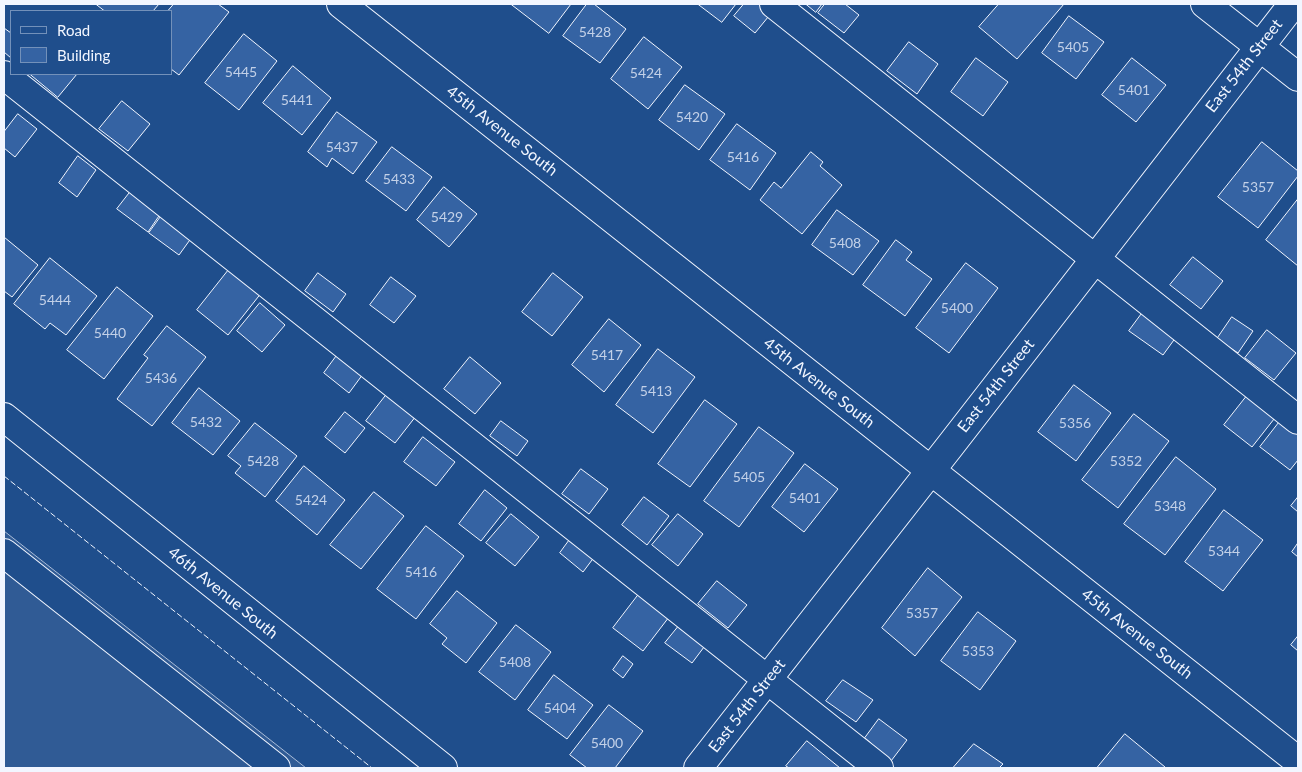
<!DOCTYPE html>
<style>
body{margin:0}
#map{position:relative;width:1302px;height:772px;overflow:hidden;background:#1f4e8c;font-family:Lato,sans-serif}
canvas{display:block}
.frame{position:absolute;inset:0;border:5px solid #f2f6ff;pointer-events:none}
.legend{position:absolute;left:10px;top:10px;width:162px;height:65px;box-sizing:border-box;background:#1f4e8c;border:1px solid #7391ba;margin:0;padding:6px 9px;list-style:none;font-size:15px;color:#f2f6ff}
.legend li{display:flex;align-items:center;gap:10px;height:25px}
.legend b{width:25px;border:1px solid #7391ba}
</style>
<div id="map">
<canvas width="1302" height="772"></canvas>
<div class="frame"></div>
<ul class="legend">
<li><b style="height:6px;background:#1f4e8c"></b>Road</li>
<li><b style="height:14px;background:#3563a3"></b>Building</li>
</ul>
</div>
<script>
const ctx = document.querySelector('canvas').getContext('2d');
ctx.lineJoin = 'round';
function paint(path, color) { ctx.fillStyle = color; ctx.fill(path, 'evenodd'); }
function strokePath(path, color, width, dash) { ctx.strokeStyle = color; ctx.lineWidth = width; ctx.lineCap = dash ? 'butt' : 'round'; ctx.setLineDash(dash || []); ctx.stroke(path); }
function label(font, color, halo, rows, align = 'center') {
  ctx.font = font + ' Lato,sans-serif'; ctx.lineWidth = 4; ctx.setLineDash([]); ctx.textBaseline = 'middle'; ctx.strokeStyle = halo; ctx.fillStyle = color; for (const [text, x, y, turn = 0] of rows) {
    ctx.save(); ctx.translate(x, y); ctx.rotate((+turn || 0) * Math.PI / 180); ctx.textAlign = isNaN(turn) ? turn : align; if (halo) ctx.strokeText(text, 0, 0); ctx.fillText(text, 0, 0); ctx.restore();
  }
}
const parking = new Path2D(`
 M4 531 306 768H4Z`);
paint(parking, '#305b95');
strokePath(parking, '#a8bbd7', 1);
const building = new Path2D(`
 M96 4H159L153 11H105Z
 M174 4H218L229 12 179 75 171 69V11H168Z
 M511 4H571L549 33Z
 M587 4H594L626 29 600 63 563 36Z
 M698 4H736L722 22Z
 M744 4H763L773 11 755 33 734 16Z
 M806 4H822L816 12Z
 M825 4H845L859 15 844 33 818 13Z
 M999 4H1064L1017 59 979 27Z
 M1069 16 1104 42 1076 79 1042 53Z
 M4 28 11 33V58L4 52Z
 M244 34 277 61 239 110 205 83Z
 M644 37 682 67 648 109 611 79Z
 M909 42 938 64 917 94 887 71Z
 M976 58 1008 82 983 116 951 92Z
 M1132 58 1166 85 1136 122 1102 95Z
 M293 66 331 98 302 135 263 103Z
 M30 74H77L58 97Z
 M685 85 725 114 699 150 659 120Z
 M122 101 150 124 128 151 99 129Z
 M337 112 377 142 353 174 332 158 327 167 308 152Z
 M18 114 37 129 15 157 4 148V132Z
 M737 124 776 153 750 190 710 160Z
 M1262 142 1298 171V176L1258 228 1218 197Z
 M392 147 432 177 406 211 366 181Z
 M811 152 823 162 820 166 842 185 802 234 760 200 774 182 781 188Z
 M78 156 96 170 77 197 59 183Z
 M444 187 477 214 449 247 417 220Z
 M131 191 161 213 148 232 117 209Z
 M1298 199V266L1266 240Z
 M837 210 879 241 853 275 812 245Z
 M162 215 192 237 179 255 149 233Z
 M4 237 38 265 12 297 4 291Z
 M896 240 912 252 906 260 932 279 905 316 863 285Z
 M1193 257 1223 281 1201 309 1170 285Z
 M50 258 97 296 66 335 50 323 45 329 14 304Z
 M966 263 998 288 949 353 916 328Z
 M231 267 262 292 228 335 197 310Z
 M318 273 346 294 333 312 305 291Z
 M553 273 583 297 552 336 522 312Z
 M391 277 416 296 394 323 370 305Z
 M117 287 153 316 104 379 67 350Z
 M260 303 285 325 262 352 237 331Z
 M1146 308 1179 333 1163 355 1129 331Z
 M1232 317 1253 331 1238 353 1217 339Z
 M609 319 641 345 604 392 572 365Z
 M167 326 206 357 152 426 117 399 148 358 144 355Z
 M1267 330 1296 353 1274 380 1245 358Z
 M658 349 695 377 653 433 616 405Z
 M338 354 363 374 349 393 324 373Z
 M470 357 501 383 475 414 444 389Z
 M1074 385 1111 413 1076 461 1038 432Z
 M199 388 240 421 213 455 172 423Z
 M1250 392 1278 414 1252 447 1224 425Z
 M387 394 416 416 395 443 366 421Z
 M705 400 737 424 690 487 658 464Z
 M345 412 365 428 345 453 325 437Z
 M1134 414 1169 441 1118 508 1082 480Z
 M1281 420 1298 433V460L1290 470 1260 447Z
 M501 421 528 441 517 456 490 436Z
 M255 423 297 456 265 497 235 473 241 466 228 456Z
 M759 427 794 453 739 527 704 501Z
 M423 437 455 462 436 486 404 462Z
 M1176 457 1216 489 1165 555 1124 524Z
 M805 464 838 489 804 532 772 507Z
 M304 466 345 500 317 535 276 501Z
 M581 469 608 489 589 514 562 494Z
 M485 490 507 508 481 541 459 524Z
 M374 492 404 516 361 569 330 545Z
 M644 497 669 516 647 545 622 525Z
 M1298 497V512L1291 506Z
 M1224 510 1263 540 1223 591 1185 562Z
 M511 514 539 537 515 566 486 543Z
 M678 514 703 534 678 566 652 545Z
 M426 526 464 556 416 619 377 589Z
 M571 538 595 556 583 572 560 553Z
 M1298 543V557L1292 552Z
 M928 568 962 597 915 656 882 628Z
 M717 581 747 605 728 628 698 604Z
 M457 591 497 623 466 663 442 644 447 638 430 624Z
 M639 594 669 617 643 651 613 628Z
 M978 612 1016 641 980 690 941 661Z
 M516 625 551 652 515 700 479 672Z
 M678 627 704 647 692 663 665 643Z
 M1298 636V651L1291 645Z
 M623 656 633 664 623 678 613 670Z
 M554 675 593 705 567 739 528 710Z
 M843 680 873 700 856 722 826 701Z
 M609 705 643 731 615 768H587L570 755Z
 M879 719 907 740 891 761 865 738Z
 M1125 734 1165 767 1164 768H1097Z
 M807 741 840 768H789L786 766Z
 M974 744 1003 764 999 768H953Z`);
paint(building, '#3563a3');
strokePath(building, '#f2f6ff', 1);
const minor = new Path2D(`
 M341 4 1298 761
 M774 4 1298 420
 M1205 4 1298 77
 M4 75 879 768
 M4 417 443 768
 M4 553 276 768
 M698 768 950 446 1293 4`);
strokePath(minor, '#f2f6ff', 30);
strokePath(minor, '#1f4e8c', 28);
strokePath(new Path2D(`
 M4 476 372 768`), '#f2f6ff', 1, [6, 2.5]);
label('14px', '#c3d1e8', null, [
 ["5428",595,32],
 ["5405",1073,47],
 ["5445",241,72],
 ["5424",646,73],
 ["5401",1134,90],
 ["5441",297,100],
 ["5420",692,117],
 ["5437",342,147],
 ["5416",743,157],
 ["5433",399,179],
 ["5357",1258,187],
 ["5429",447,217],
 ["5408",845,243],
 ["5444",55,300],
 ["5400",957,308],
 ["5440",110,333],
 ["5417",607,355],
 ["5436",161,378],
 ["5413",656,391],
 ["5432",206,422],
 ["5356",1075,423],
 ["5428",263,461],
 ["5352",1126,461],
 ["5405",749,477],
 ["5401",805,498],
 ["5424",311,500],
 ["5348",1170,506],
 ["5344",1224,551],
 ["5416",421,572],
 ["5357",922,613],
 ["5353",978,651],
 ["5408",515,662],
 ["5404",560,708],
 ["5400",607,743]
]);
label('16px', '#f2f6ff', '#1f4e8c', [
 ["East 54th Street",1244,66,-52],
 ["45th Avenue South",502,131,38],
 ["45th Avenue South",819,383,38],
 ["East 54th Street",996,386,-52],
 ["46th Avenue South",223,593,39],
 ["45th Avenue South",1137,634,38],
 ["East 54th Street",747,706,-52]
]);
</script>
